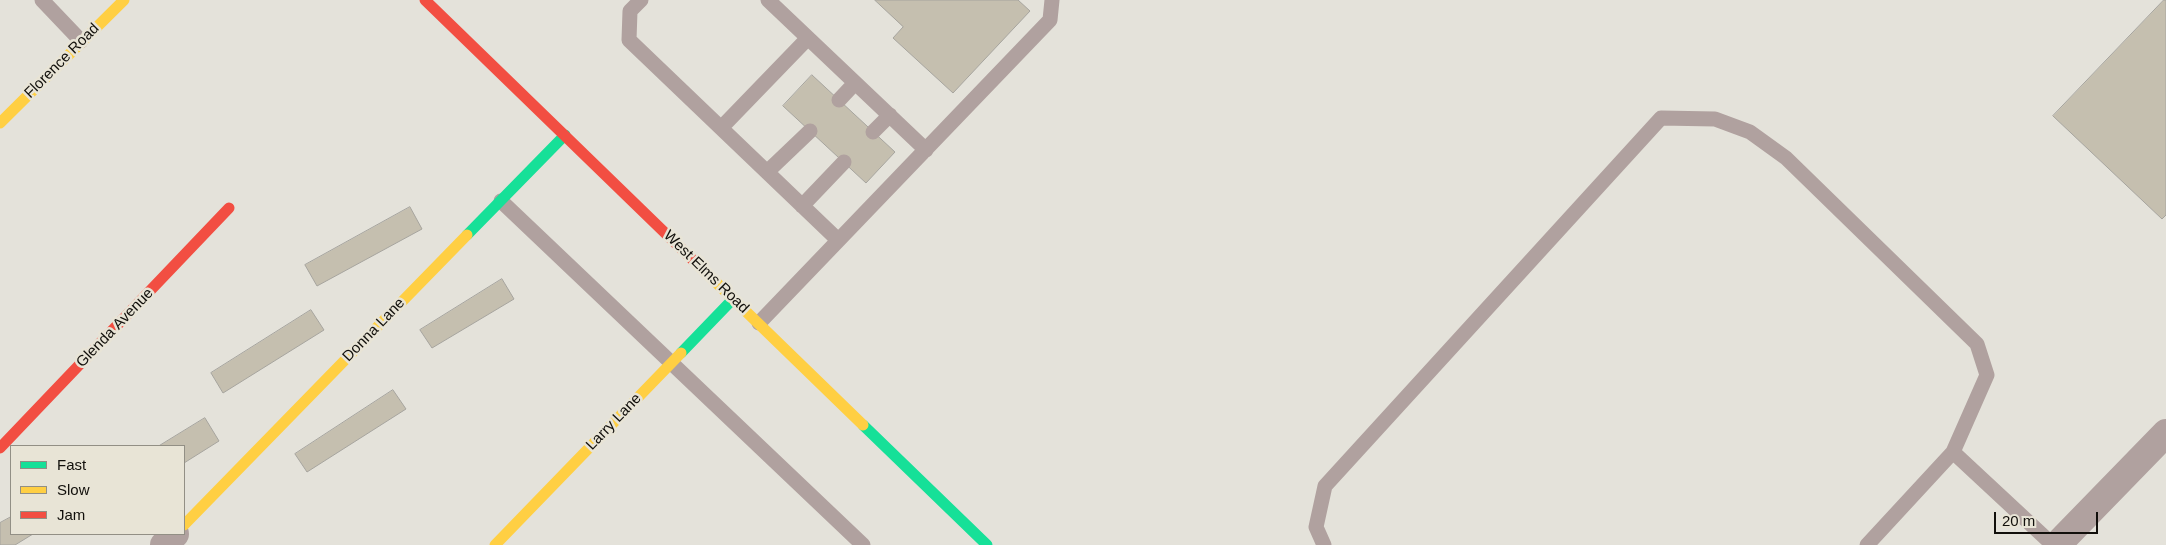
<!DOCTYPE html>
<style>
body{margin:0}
#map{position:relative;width:2166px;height:545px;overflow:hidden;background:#e4e2da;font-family:Helvetica,sans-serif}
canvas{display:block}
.legend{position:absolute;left:10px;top:445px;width:175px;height:90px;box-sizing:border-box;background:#e8e4d6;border:1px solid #928f85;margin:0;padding:6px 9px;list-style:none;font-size:15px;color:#110f0b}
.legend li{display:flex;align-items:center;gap:10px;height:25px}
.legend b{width:25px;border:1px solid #928f85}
.scale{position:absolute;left:1994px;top:512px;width:104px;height:22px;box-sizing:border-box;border:2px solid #110f0b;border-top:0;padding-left:6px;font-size:15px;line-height:18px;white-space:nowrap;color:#110f0b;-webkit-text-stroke:4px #e8e4d6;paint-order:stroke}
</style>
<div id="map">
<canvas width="2166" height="545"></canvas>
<ul class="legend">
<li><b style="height:6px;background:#16e098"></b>Fast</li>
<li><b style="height:6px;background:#ffcf43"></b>Slow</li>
<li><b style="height:6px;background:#f24e42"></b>Jam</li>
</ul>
<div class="scale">20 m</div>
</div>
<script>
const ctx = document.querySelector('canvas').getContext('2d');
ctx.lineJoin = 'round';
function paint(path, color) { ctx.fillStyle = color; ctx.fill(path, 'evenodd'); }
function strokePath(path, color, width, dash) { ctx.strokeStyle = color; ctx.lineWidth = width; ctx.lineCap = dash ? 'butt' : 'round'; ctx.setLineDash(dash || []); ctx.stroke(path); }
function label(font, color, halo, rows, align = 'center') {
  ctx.font = font + ' Helvetica,sans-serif'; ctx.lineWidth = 5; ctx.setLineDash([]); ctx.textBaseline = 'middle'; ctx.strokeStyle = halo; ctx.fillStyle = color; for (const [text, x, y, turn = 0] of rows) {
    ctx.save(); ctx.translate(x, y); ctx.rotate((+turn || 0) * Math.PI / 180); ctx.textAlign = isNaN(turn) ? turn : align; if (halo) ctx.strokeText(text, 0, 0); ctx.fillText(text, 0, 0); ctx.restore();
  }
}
const building = new Path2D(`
 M875 0H1018L1030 11 953 93 893 38 903 27Z
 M2164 0H2166V215L2162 219 2053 116Z
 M812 75 895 152 866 183 783 106Z
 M410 207 422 229 317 286 305 265Z
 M502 279 514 299 432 348 420 330Z
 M311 310 324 330 223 393 211 373Z
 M393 390 406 409 307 472 295 454Z
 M205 418 219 441 184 463V446H159Z
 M11 517V534H33L15 545H0V523Z`);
paint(building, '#c5bfaf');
strokePath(building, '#a6a49e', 1);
strokePath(new Path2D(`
 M42 0 81 41
 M641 0 630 11 629 40 838 240
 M768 0 926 150
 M839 100 855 83
 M721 128 808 38
 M873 132 890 115
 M767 172 810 131
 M501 201 863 545
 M802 206 844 162
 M759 323 1050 20 1052 0
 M1324 545 1316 527 1325 486 1661 118 1715 119 1750 132 1786 158 1977 344 1987 375 1953 452 2053 545
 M1867 545 1953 452`), '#b0a19f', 15);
strokePath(new Path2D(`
 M164 545 175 534
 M2057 545 2166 433`), '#b0a19f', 28);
strokePath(new Path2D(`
 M467 235 565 135
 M681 353 733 299
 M863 425 987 545`), '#16e098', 11);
strokePath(new Path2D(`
 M0 123 124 0
 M695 262 863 425
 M184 525 467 235
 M495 545 681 353`), '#ffcf43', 11);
strokePath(new Path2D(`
 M425 0 695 262
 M0 448 229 208`), '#f24e42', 11);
label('15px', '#110f0b', '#e8e4d6', [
 ["Florence Road",62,61,-45],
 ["West Elms Road",706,272,44],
 ["Glenda Avenue",115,328,-46],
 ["Donna Lane",374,330,-46],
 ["Larry Lane",614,422,-46]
]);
</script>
